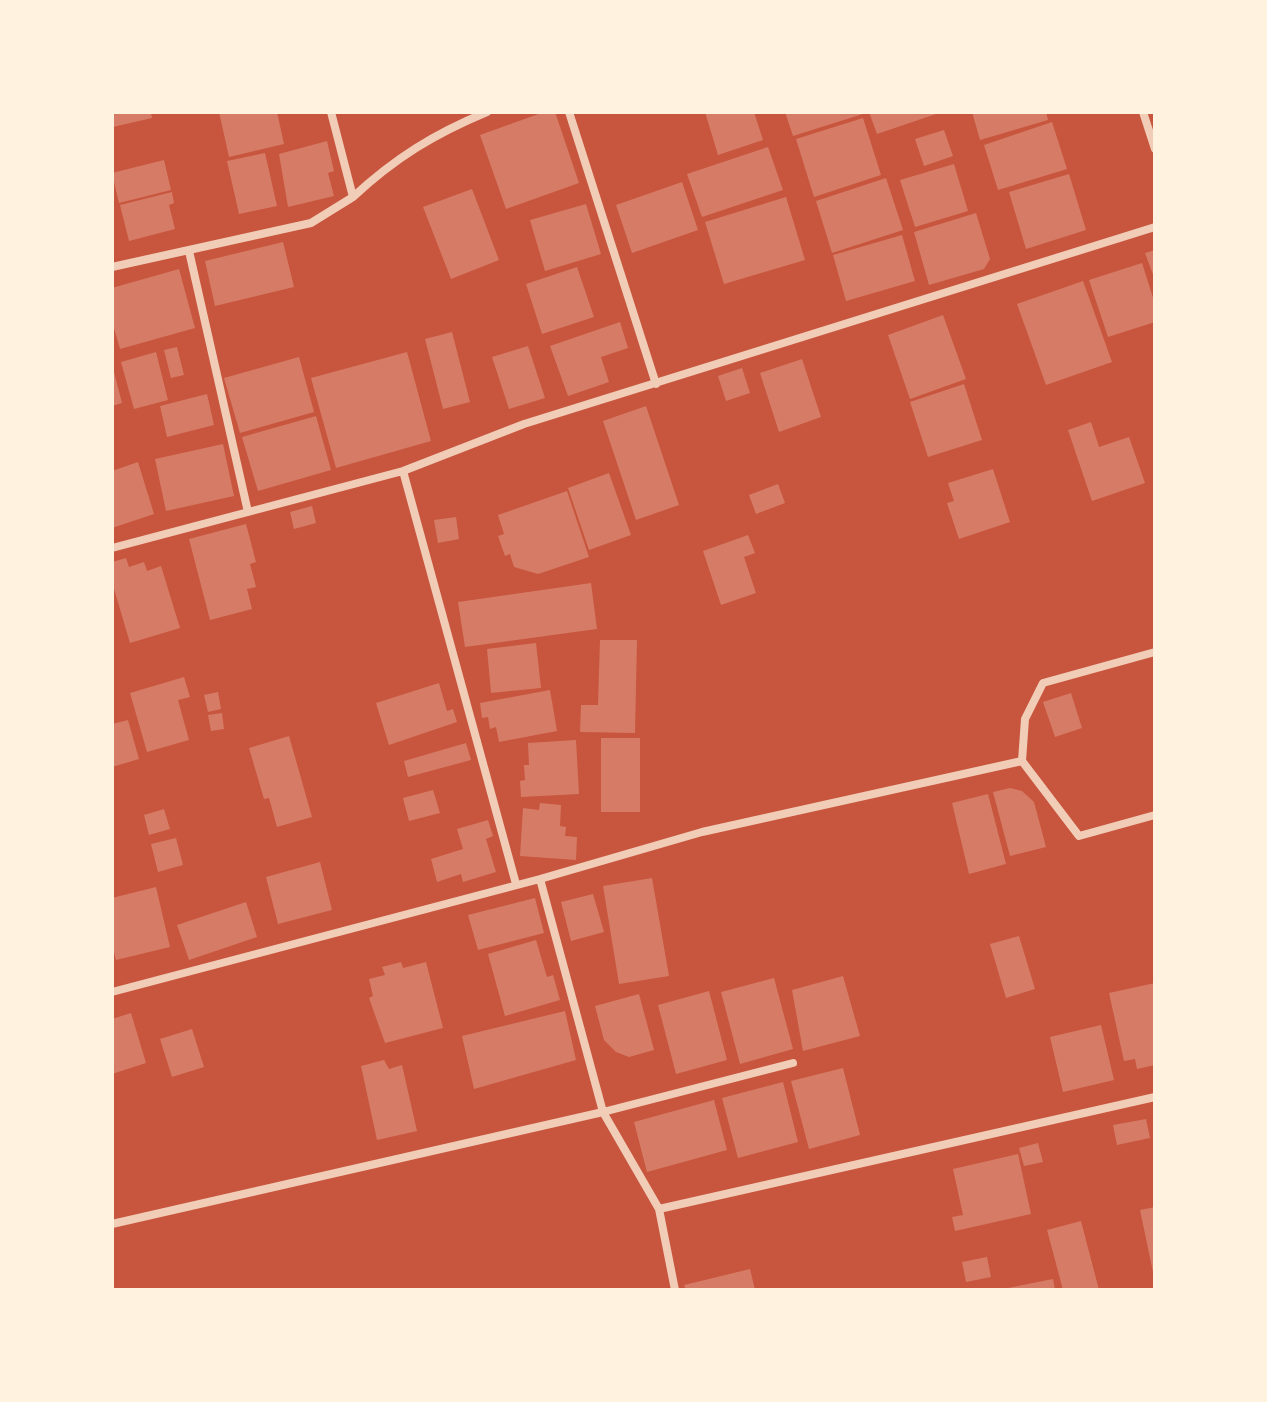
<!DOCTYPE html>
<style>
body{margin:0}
#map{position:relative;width:1267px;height:1402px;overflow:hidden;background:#c8553d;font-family:Rubik,sans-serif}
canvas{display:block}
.frame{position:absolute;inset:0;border:114px solid #fff3e0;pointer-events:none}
</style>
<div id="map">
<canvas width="1267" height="1402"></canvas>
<div class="frame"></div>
</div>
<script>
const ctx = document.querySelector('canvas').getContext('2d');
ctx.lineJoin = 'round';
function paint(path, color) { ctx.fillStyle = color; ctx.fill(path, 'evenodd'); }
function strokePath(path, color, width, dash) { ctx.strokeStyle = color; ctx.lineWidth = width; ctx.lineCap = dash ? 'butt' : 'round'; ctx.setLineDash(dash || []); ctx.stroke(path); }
paint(new Path2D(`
 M112 112H151L152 118 113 127Z
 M219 112H277L284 144 229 157Z
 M544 112H555L579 183 506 209 480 135Z
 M705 112H754L763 140 718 155Z
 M785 112H866V113L793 136Z
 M869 112H939V113L877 134Z
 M972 112H1046L1048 120 980 140Z
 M863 118 881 175 814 197 796 139Z
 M1052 122 1067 169 998 190 984 145Z
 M944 130 953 156 924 166 915 139Z
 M327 141 334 171 328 173 334 196 288 207 279 154Z
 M768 147 783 190 702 217 687 174Z
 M265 153 277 206 239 214 227 161Z
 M164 160 171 190 119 203 112 173Z
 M954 164 968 211 915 227 900 180Z
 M1069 174 1086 230 1026 249 1009 192Z
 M886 178 903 230 832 253 816 201Z
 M682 182 698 230 632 253 616 205Z
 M472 189 499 260 451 279 423 207Z
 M172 192 174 203 169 205 175 229 129 241 120 205Z
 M786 197 805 260 724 284 705 222Z
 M586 204 601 254 545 271 530 220Z
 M976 213 990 259 984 269 929 285 914 232Z
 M902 235 915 281 846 301 833 255Z
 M283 242 294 287 215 306 205 261Z
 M1155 250V280L1145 253Z
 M1142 263 1155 304V322L1108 337 1089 280Z
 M577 267 594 317 542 334 526 284Z
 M179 269 195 328 120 349 112 321V288Z
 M1083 281 1112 362 1046 385 1017 304Z
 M943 315 966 379 910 399 888 335Z
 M620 322 628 348 601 357 609 382 568 396 550 346Z
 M452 332 470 402 443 409 425 339Z
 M528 346 545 398 509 409 492 357Z
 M177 347 184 375 171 378 164 350Z
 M156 352 168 400 134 409 121 362Z
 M407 352 431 441 336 468 311 378Z
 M299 357 314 412 240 433 224 378Z
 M802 359 821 417 779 432 760 373Z
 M112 364 122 403 112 406Z
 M742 368 750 393 726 401 718 376Z
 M964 384 982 440 928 457 910 402Z
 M207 394 214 425 167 437 160 406Z
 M646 406 679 505 636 520 603 421Z
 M316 416 331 470 258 491 242 437Z
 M1091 422 1099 447 1129 437 1145 483 1092 501 1068 430Z
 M223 444 234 496 166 511 155 459Z
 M138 462 154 514 112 528V471Z
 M993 469 1010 522 959 539 947 503 954 501 948 483Z
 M609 473 631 535 589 550 568 488Z
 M778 484 785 503 756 514 749 495Z
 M567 491 589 557 538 574 514 567 510 554 505 556 498 536 504 534 498 515Z
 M312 506 316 523 294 529 290 512Z
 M456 517 459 539 438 543 434 520Z
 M246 524 256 562 250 564 256 587 247 589 252 609 210 620 189 539Z
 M748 535 755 553 744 557 756 593 721 605 703 551Z
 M126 558 129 567 144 562 147 571 161 566 180 628 130 643 112 582V562Z
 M591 583 597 629 465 647 458 602Z
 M600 640H637L635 733 580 732 581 705H598Z
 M536 643 541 688 491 693 487 649Z
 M184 677 190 697 178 700 189 740 147 752 130 693Z
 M439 683 447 711 453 709 457 722 389 745 376 703Z
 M550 690 557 731 499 742 496 727 490 729 488 717 482 718 480 703Z
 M218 692 221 709 208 712 204 695Z
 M1071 693 1082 728 1055 737 1043 702Z
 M222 713 224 729 211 731 208 715Z
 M128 720 139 759 112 767V724Z
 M289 736 312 817 277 827 269 798 264 799 249 748Z
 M601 738H640V812H601Z
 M576 740 579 794 521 797 520 781 525 780 524 765H529L528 743Z
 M466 743 471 760 408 777 404 761Z
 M1010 788 1022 791 1034 802 1046 847 1010 856 993 792Z
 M433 790 440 813 409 821 403 798Z
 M988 794 1006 864 969 874 952 803Z
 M540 803 561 805 560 826 566 827 565 836 577 837 576 860 520 856 523 808 539 810Z
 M164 809 170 829 149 835 144 815Z
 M488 820 493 836 486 839 496 872 463 882 461 874 437 882 431 859 463 849 457 829Z
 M176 838 183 865 158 872 151 844Z
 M320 862 332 910 278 924 266 877Z
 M652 878 669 976 619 984 603 886Z
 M156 887 170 947 116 960 112 944V898Z
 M593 894 604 932 571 941 561 902Z
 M535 898 544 933 478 950 468 915Z
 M246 902 257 937 189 960 177 925Z
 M1019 936 1035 989 1006 998 990 944Z
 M536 940 547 977 553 975 560 1000 505 1016 488 954Z
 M401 962 403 968 426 962 443 1028 385 1043 369 998 373 996 369 979 385 975 382 967Z
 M843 976 860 1036 803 1051 792 990Z
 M774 978 793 1049 740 1064 721 992Z
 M1155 983V1065L1137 1069 1135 1059 1124 1061 1109 993Z
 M709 991 727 1060 676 1074 658 1005Z
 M639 994 654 1050 629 1057 616 1052 604 1040 595 1006Z
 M565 1011 576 1060 474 1089 462 1036Z
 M131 1013 146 1063 112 1074V1019Z
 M1101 1025 1114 1080 1063 1092 1050 1037Z
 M192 1029 204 1067 172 1077 160 1039Z
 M384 1060 389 1069 402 1065 417 1131 377 1140 361 1066Z
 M843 1068 860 1135 809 1149 791 1081Z
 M783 1082 798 1142 738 1158 722 1098Z
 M714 1100 727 1150 647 1172 634 1122Z
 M1146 1119 1150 1138 1117 1145 1113 1125Z
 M1038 1143 1043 1162 1024 1166 1019 1148Z
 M1018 1154 1031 1214 955 1231 952 1217 963 1215 953 1169Z
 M1155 1207V1277H1154L1140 1210Z
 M1081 1221 1099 1290H1063L1047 1230Z
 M987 1257 991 1277 966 1282 962 1262Z
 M750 1269 755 1290H686L684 1285Z
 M1053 1279 1055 1290H1003V1289Z`), '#d67c66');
strokePath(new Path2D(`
 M569 112 656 384
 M1143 112 1155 149
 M353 197C395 158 434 134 487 112
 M189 251 248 512
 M112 267 311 223 353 197 331 112
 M403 471 516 884
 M112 548 403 471 524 424 1155 227
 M1022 761 1025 719 1043 683 1155 652
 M540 879 603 1112 659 1209 675 1290
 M112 992 540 879 702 832 1022 761 1079 836 1155 815
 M659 1209 1155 1097
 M112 1224 603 1112 793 1063`), '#f1ccb7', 8);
</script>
